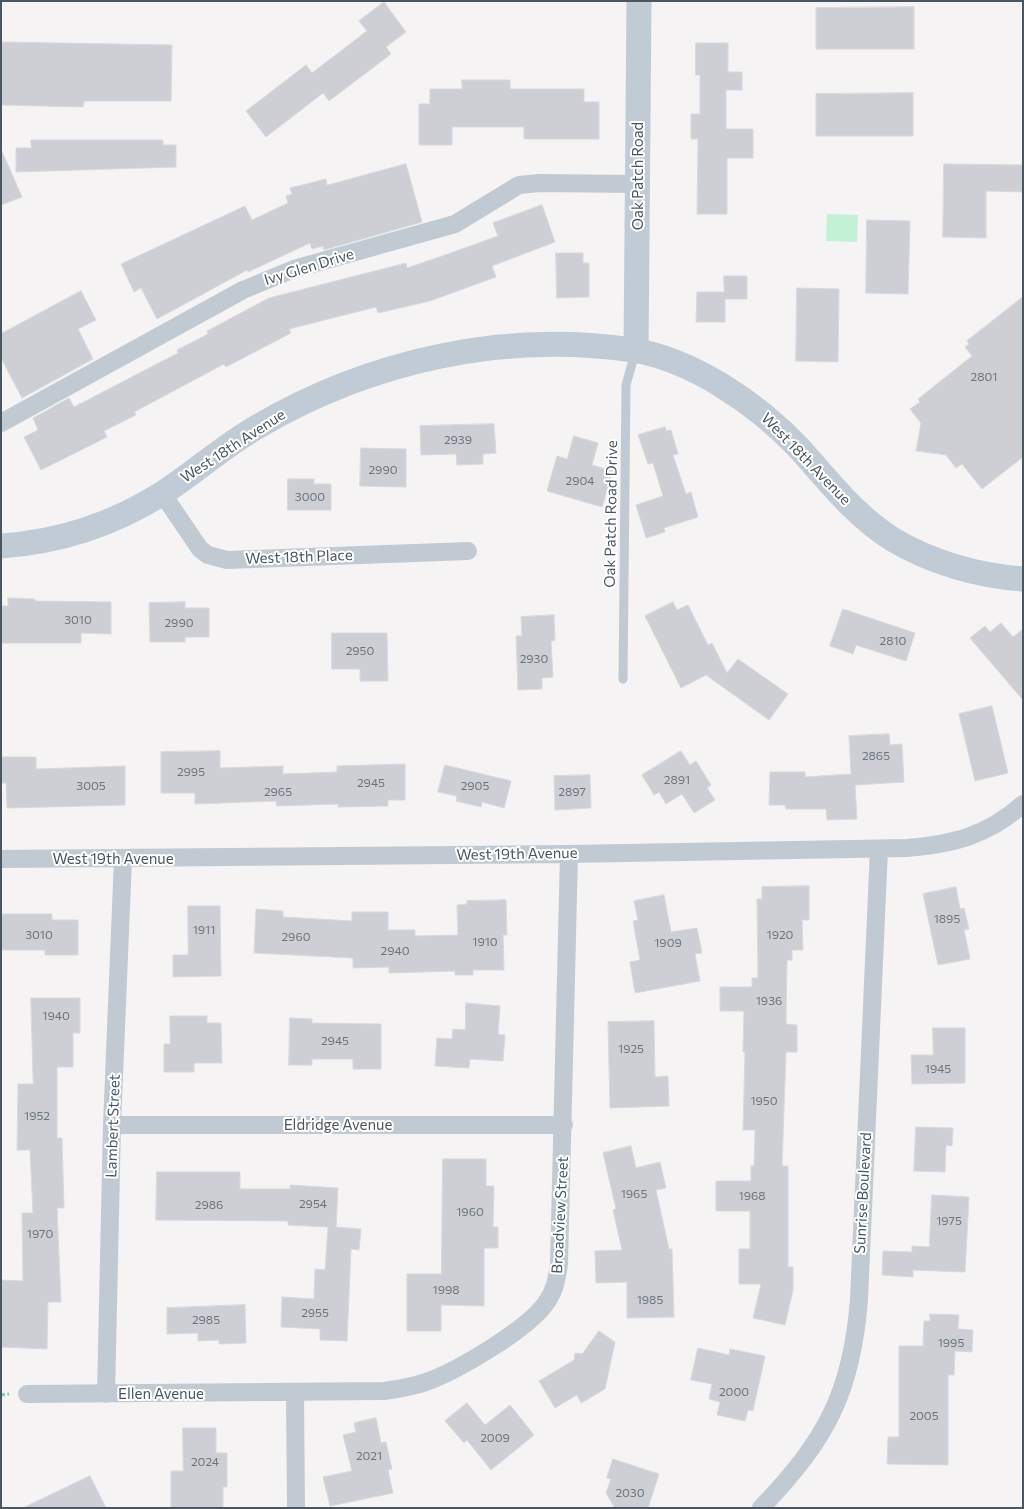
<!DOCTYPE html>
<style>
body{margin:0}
#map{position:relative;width:1024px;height:1509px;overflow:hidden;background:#f5f3f3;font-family:Commissioner,sans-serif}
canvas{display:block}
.frame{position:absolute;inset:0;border:2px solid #4a5661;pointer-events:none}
</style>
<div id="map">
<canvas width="1024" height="1509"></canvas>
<div class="frame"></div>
</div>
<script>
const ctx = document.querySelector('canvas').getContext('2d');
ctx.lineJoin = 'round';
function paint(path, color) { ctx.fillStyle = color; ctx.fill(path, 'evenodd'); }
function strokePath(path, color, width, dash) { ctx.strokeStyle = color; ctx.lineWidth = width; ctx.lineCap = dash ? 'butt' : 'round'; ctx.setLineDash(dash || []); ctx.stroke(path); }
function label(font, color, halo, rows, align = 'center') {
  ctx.font = font + ' Commissioner,sans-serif'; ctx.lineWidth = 4; ctx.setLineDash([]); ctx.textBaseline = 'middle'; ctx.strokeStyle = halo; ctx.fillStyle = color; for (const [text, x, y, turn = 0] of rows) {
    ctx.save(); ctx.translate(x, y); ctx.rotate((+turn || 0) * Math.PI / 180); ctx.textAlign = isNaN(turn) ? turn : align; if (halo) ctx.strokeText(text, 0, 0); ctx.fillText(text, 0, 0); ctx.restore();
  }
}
paint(new Path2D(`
 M827 214 858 215 857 242 826 241Z`), '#c3f1d5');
const building = new Path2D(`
 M384 2 406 32 386 47 391 54 329 101 323 93 266 137 246 111 306 65 312 73 367 31 359 21Z
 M914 7V49H816V8Z
 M1 42 172 45 171 101H84L83 107 1 105Z
 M696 43H728V72H742V90H726V129H753V158H727V214H697L698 139H691V114H700V75H696Z
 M462 80H510V89H584V102H599V139H524V127H452V145H419V104H430V89H462Z
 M913 93V136H816V94Z
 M31 140H163V145H176V167L16 172V148H31Z
 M1 149 22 197 1 205Z
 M406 164 422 222 324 250 323 246 312 249 310 243 248 272 247 270 157 319 141 288 134 292 121 264 245 206 252 220 288 203 286 196 292 194 290 188 326 179 327 185Z
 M944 164 1023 165V192L986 191V238L943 237Z
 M542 205 555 242 492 266 496 277 430 301 378 313 376 307 289 329 291 333 226 367 224 364 134 412 136 415 104 431 107 437 41 470 24 437 38 430 33 418 69 398 74 407 178 353 177 350 208 334 207 331 269 298 406 263 407 268 448 254 498 236 493 223Z
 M867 220 910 221 908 294 866 293Z
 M556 253H583V263H589V297L557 298Z
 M724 276H747V299H725V322H696L697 292H724Z
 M797 288 839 289 838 362 796 361Z
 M81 291 96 320 78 329 93 359 22 398 1 358V334Z
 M1023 297V457L982 489 962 464 956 468 946 455 916 451 921 423 910 409 920 402 918 399 972 356 965 347 969 344 967 341Z
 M494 424 496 453 483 454V464L457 465 456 454 421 455 420 426Z
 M665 427 666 431 671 430 678 454 673 455 686 494 691 492 698 517 664 528 665 532 646 538 636 505 663 496 653 463 648 464 638 435Z
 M574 436 598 443 592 465 613 471 602 507 547 491 557 456 567 459Z
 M361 448 406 449V487L360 486Z
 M288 479H314V484H331V510H288Z
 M8 598 35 599V601L111 602V634L81 633V643H1V606H8Z
 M185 602V608H209V637H185V642H150L149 603Z
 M673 602 677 610 688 605 708 645 712 643 727 673 738 659 788 694 769 720 706 675 681 688 645 616Z
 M843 609 915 633 906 661 856 645 853 654 830 646Z
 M554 615 555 640 551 641 553 677 542 678V689L518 690 516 636H522L521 617Z
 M1001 623 1013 637 1023 629V700L970 638 985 626 990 632Z
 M332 633H387L388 681H360V669H332Z
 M992 706 1008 773 975 781 959 714Z
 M889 734 890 745 902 744 904 782 855 785 857 819 827 820 826 809H786L785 805H769L770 772H805V777L851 774 849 736Z
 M220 751V768L283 766V774L337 772V766L405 764V800H388V806L338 807V804L277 806 276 801 195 804V793H161V752Z
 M681 751 690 765 696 761 711 785 707 788 715 800 694 813 682 794 666 804 659 792 654 795 642 775Z
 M1 757H36V769L125 766V805L7 808 6 783H1Z
 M445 765 511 781 504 808 482 802 481 807 456 801 457 796 438 792Z
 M590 775 591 808 555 810 554 776Z
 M809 886V920H802L803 950H792V960H787L786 1024 797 1025V1052H786L782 1166H788V1267H793V1290L785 1325 753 1318 761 1284H739V1249H750V1211H716V1181H751V1166H754L755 1130H743L745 1052H743L744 1011H720V987H752V978H758L757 899H762V887Z
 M956 887 960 909 964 908 969 929 964 930 970 959 938 965 923 894Z
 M664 895 671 932 697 928 702 953 695 954 700 981 635 993 630 962 640 960 633 921 638 920 634 901Z
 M506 900 507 935H503L504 970H473V975H455V971L389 973V967L353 968V958L254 953 256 909 283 911V917L352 921V912H388V930H415V936L458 935 457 905 467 904V901Z
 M188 906H220L221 976 173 977V955H188Z
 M1 914H52V920H78V955H45V950H1Z
 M31 998H80V1033H73V1067H57V1138H62L64 1208H57L61 1302H48L47 1349 1 1347V1280L23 1281 22 1213H33L30 1150H17L18 1084H33Z
 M466 1003 500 1006 498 1034 505 1035 503 1061 470 1059 469 1068 435 1066 437 1038 452 1039 453 1029 465 1030Z
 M170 1016H207V1023H221L222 1063H194V1072H164V1044H170Z
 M290 1018 312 1019V1023L381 1024V1069H353V1059H312V1065H289Z
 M654 1021 655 1077 668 1076 669 1106 610 1108 608 1022Z
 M933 1028H965V1083L912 1084 911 1055H933Z
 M916 1127 953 1128 952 1146 946 1145 945 1172 914 1171Z
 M631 1146 636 1168 660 1162 666 1188 656 1190 669 1249H672L674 1317 627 1318V1282L596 1283 595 1251 622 1250 613 1210 616 1209 603 1153Z
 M443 1159H486V1186H494L493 1227H498V1248H484V1306L441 1305V1331H407V1274H441Z
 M157 1172H240V1189H290V1185L338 1188 336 1227 361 1229 359 1250 351 1249 347 1341 320 1340V1329L281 1327 282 1297 314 1299 315 1269 325 1270 328 1227 288 1225V1221L156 1220Z
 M932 1195 969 1197 965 1272 913 1270V1277L882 1275 883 1251 912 1252V1246L929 1247Z
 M245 1305 246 1343 219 1344V1340L198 1341V1333L167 1334V1308Z
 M930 1314 959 1315 958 1329 973 1330 972 1352 955 1351 954 1375H948V1465L887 1464 888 1437H899V1346H923L924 1321H930Z
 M599 1331 615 1342 605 1389 581 1403 577 1395 555 1408 539 1381 574 1360 575 1353 582 1354Z
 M698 1348 729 1355 730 1349 765 1356 753 1411 748 1410 745 1421 717 1415 720 1402 709 1399 712 1384 691 1380Z
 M467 1403 485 1425 510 1405 534 1435 491 1470 467 1440 464 1443 445 1421Z
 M376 1418 381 1443 386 1442 392 1469 388 1470 393 1493 330 1506 323 1477 352 1471 343 1435 356 1432 354 1423Z
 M183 1428H216V1453H227V1487H223V1508H171V1471H183Z
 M613 1459 659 1474 648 1508H615L606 1493 611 1479 607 1478Z
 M90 1476 106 1508H23Z`);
paint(building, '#cdcfd5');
strokePath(building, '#d7d9de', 1);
strokePath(new Path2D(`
 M1 1395 9 1394`), '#7ad0a6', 3, [4, 2.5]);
strokePath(new Path2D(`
 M623 679 626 385 635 353`), '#c1cad2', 9);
strokePath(new Path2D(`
 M1 423 243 290 294 269 455 224 519 185 539 183 638 184
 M162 493 200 549 208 555 227 560 468 551
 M1 859 569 854 907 848C953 844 987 836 1023 804
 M112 1125H564
 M295 1393 296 1508
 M27 1394 384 1391C398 1389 412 1387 426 1382 457 1371 527 1330 546 1303 555 1291 557 1278 559 1264L569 854
 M106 1394 112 1125 123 859
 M761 1508C826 1440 852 1393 859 1299L879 849`), '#c1cad2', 18);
strokePath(new Path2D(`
 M636 351 639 1
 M1 546C59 542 114 524 163 493 195 472 224 446 257 427 369 361 503 331 632 350 692 359 757 404 798 447 828 480 854 515 892 539 930 562 978 576 1023 579`), '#c1cbd6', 25);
label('12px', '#6b747e', null, [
 ["2801",984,377],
 ["2939",458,440],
 ["2990",383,470],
 ["2904",580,481],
 ["3000",310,497],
 ["3010",78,620],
 ["2990",179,623],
 ["2810",893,641],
 ["2950",360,651],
 ["2930",534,659],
 ["2865",876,756],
 ["2995",191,772],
 ["2891",677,780],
 ["2945",371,783],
 ["3005",91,786],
 ["2905",475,786],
 ["2965",278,792],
 ["2897",572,792],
 ["1895",947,919],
 ["1911",204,930],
 ["3010",39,935],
 ["1920",780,935],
 ["2960",296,937],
 ["1910",485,942],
 ["1909",668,943],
 ["2940",395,951],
 ["1936",769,1001],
 ["1940",56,1016],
 ["2945",335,1041],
 ["1925",631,1049],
 ["1945",938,1069],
 ["1950",764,1101],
 ["1952",37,1116],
 ["1965",634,1194],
 ["1968",752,1196],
 ["2954",313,1204],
 ["2986",209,1205],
 ["1960",470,1212],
 ["1975",949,1221],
 ["1970",40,1234],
 ["1998",446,1290],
 ["1985",650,1300],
 ["2955",315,1313],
 ["2985",206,1320],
 ["1995",951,1343],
 ["2000",734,1392],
 ["2005",924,1416],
 ["2009",495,1438],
 ["2021",369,1456],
 ["2024",205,1462],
 ["2030",630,1493]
]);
label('15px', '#4a5661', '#fff', [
 ["Oak Patch Road",638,176,-90],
 ["Ivy Glen Drive",309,267,-17],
 ["West 18th Avenue",233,446,-33],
 ["West 18th Avenue",806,459,46],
 ["Oak Patch Road Drive",611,514,-89],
 ["West 18th Place",299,557,-2],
 ["West 19th Avenue",517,854,-1],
 ["West 19th Avenue",113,859],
 ["Eldridge Avenue",338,1125],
 ["Lambert Street",113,1126,-88],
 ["Sunrise Boulevard",863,1193,-87],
 ["Broadview Street",560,1215,-87],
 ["Ellen Avenue",161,1394]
]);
</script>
